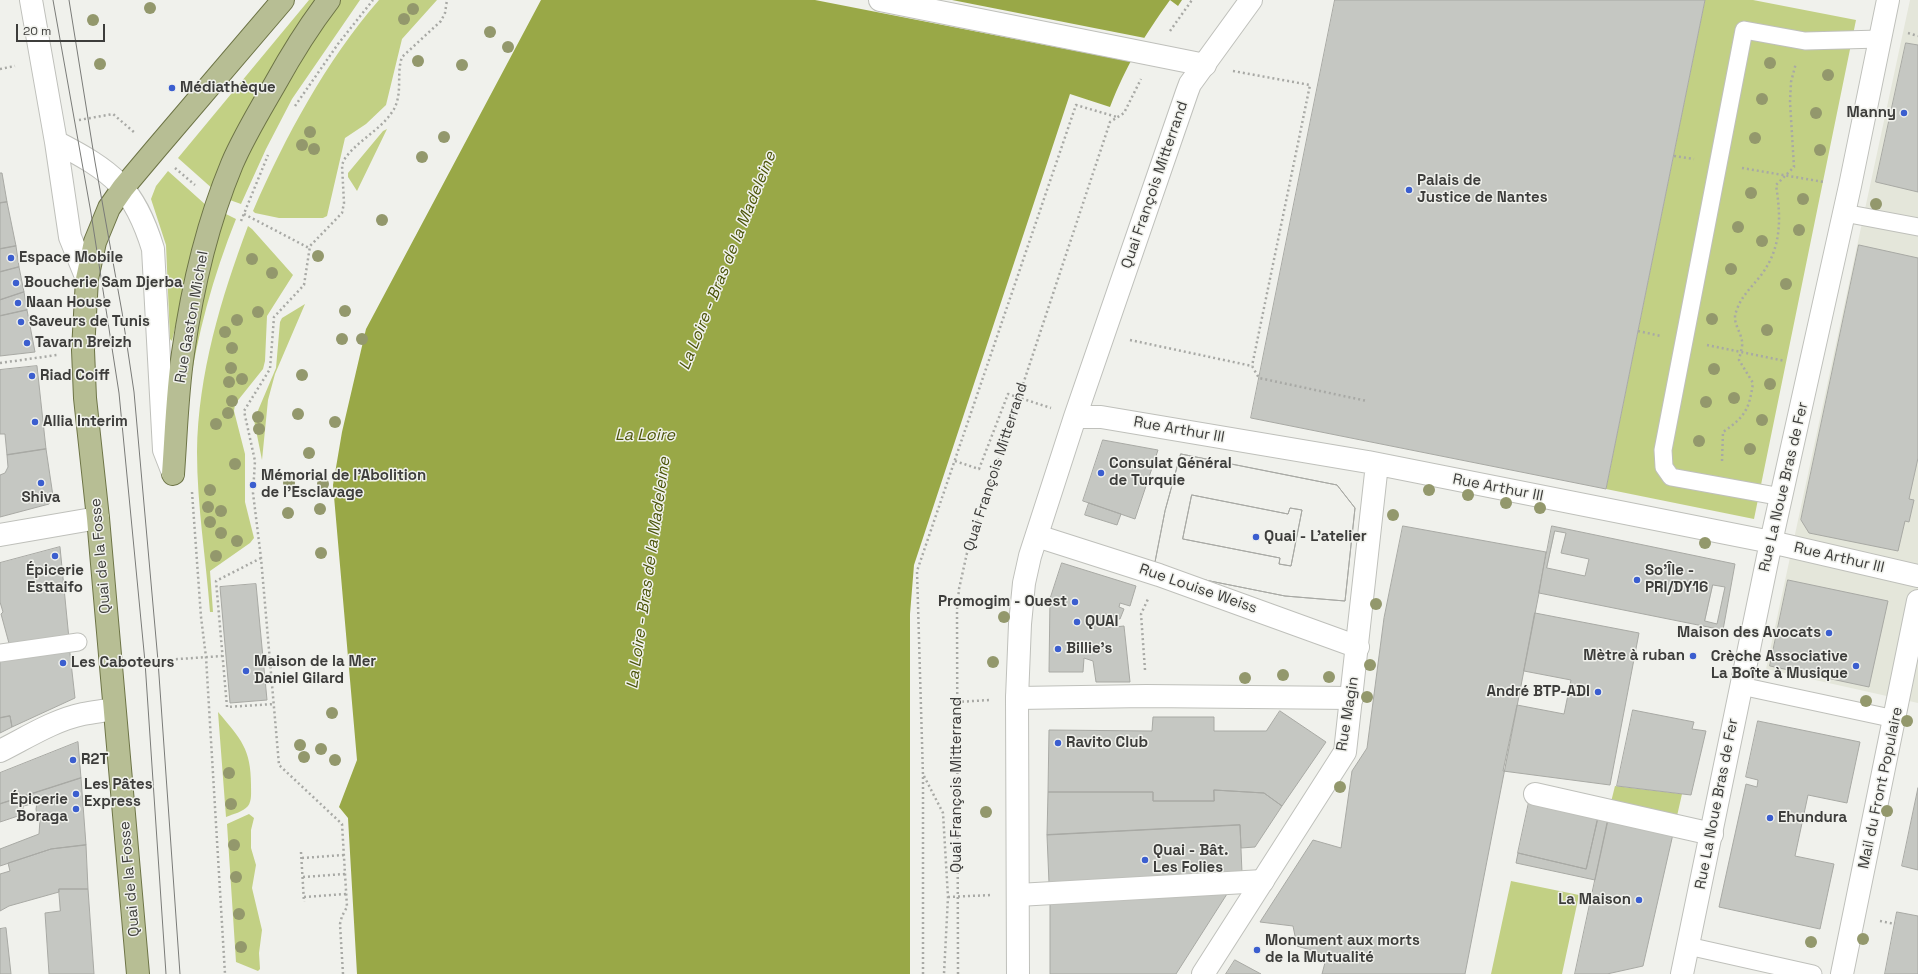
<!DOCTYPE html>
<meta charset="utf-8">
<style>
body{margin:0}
#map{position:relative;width:1918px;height:974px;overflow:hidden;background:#f0f1ec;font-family:"Space Grotesk",sans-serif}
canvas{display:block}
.scale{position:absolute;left:16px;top:24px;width:89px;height:18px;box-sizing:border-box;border:2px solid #3d3d3b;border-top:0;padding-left:5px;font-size:12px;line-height:14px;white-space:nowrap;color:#3d3d3b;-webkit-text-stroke:3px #f0f1ec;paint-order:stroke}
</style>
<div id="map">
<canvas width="1918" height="974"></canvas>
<div class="scale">20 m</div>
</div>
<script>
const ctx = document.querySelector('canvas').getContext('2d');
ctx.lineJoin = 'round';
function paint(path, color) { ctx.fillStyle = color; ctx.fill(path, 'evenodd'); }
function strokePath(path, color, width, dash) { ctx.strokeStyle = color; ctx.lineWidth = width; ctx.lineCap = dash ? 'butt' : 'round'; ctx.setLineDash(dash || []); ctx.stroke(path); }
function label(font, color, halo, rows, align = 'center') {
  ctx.font = font + ' "Space Grotesk",sans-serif'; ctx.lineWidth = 3; ctx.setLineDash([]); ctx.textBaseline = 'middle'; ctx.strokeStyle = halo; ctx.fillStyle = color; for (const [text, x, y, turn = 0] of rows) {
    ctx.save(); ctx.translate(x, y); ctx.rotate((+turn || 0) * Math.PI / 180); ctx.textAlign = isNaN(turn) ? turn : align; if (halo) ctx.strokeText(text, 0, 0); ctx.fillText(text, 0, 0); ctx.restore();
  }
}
paint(new Path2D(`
 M1910 0H1918V703L1766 669Z`), '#e4e6da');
paint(new Path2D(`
 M309 0H315L214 190 178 158Z
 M340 0H360L292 99 266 149 241 204 227 199 251 142 334 7Z
 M379 0H437L402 39 386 105 366 124 345 138 327 216 323 218H279L255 213 253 211C285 137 326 61 379 0Z
 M1705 0H1753L1856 20 1754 519 1606 489Z
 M387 129 357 191 348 177V173L383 131Z
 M168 171 207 206 194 244 172 341 170 339 166 245 151 199 156 186Z
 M222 212 236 219C213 276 197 335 188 396L187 373Z
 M248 226 252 229 293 275 267 316 265 361 263 369 235 404 234 411 245 454V502L254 538 250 543 210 571 213 612H210C206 559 197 505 197 452 198 374 221 298 248 226Z
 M305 304 275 374 268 400 262 460 254 420 276 368 280 322 282 318Z
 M218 712C241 739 251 749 251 785 251 792 252 801 248 806 243 812 233 814 226 817Z
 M1615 786 1682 794 1677 816 1611 802Z
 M249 814 254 818 251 830V848L256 865 252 888 262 930 259 953 260 969 258 971 236 962 227 824Z
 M1511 881 1579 895 1562 974H1491Z`), '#c2d084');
paint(new Path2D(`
 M541 0H1182L1178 6 1170 0C1144 36 1126 66 1110 107L1070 94 914 565 910 614V974H357L348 818 339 807 357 760 333 485 342 432 366 329Z`), '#99a847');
paint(new Path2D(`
 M815 0H952L1145 38 1132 62Z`), '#f0f1ec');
const building = new Path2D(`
 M1335 0H1705L1606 489 1251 418Z
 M1906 43 1918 45V192L1876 182Z
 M0 173H2L7 202 0 203Z
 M7 202 16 246 0 249V203Z
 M1859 245 1918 258V458L1909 499 1914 500 1909 522 1905 521 1898 551 1809 533 1801 520Z
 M16 246 19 267 0 272V249Z
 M19 267 24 292 0 300V272Z
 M24 292 27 310 0 316V300Z
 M27 310 35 352 0 356V316Z
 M37 366 46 449 7 455 5 434H0V370Z
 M1103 440 1158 450 1135 519 1083 501Z
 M46 449 53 496 49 504 0 517V475L5 473 8 467 7 455Z
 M1181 454 1337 485 1355 508 1345 601 1285 596 1175 574 1154 567 1165 511ZM1192 495 1288 514 1290 508 1302 510 1291 566 1279 564 1280 558 1183 539Z
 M1181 454 1337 485 1355 508 1345 601 1285 596 1175 574 1154 567 1165 511Z
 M1192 495 1288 514 1290 508 1302 510 1291 566 1279 564 1280 558 1183 539Z
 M1089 503 1121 514 1117 525 1085 515Z
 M1403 526 1546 552 1539 593 1465 974H1322L1327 955 1297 946 1293 926 1260 922 1313 840 1341 848 1352 771 1367 748 1384 618Z
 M1552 526 1735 564 1723 630 1539 593ZM1555 531 1566 533 1561 553 1589 559 1585 576 1547 568ZM1713 585 1725 587 1717 624 1705 621Z
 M60 547 69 639 10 647 1 614 3 612 0 602V563Z
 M1062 563 1136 586 1130 606 1120 603 1119 607 1124 609 1120 619 1105 614V628L1124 626 1130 682H1096L1093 661 1084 658 1083 672H1049L1050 599Z
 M1788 580 1888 601 1869 687 1770 666Z
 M256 584 267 700 230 703 220 587Z
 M1535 613 1639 633 1610 785 1503 771 1517 705 1564 714 1571 680 1524 671Z
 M69 645 75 698 12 727 10 716 0 718V656Z
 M1633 710 1694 722 1692 729 1706 731 1691 795 1617 786Z
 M1280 711 1326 742 1282 806 1264 793 1214 790V801H1153V792H1048L1049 730 1152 731 1153 717H1214V731H1266Z
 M10 716 12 727 0 733V718Z
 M1758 721 1860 742 1847 803 1808 795 1795 856 1834 864 1820 929 1719 907 1746 784 1757 787 1758 780 1746 777Z
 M78 742 81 778 0 804V773Z
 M81 778 86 845 51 849 0 866V849L39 834 40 820 38 821 36 809 37 803 23 806V812L21 815 0 822V804Z
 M1918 788V870L1902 866Z
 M1214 790 1264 793 1282 806 1255 847 1241 848 1240 825 1047 835 1048 792H1153V801H1214Z
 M1529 802 1598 818 1586 869 1518 853Z
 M1598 818 1608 820 1595 880 1516 863 1518 853 1586 869Z
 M1608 820 1673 834 1643 966 1607 974H1575Z
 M1240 825 1242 873 1049 883 1047 835Z
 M86 845 88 889H59V892L9 906 0 911V874L10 871 8 863 51 849Z
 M59 889H88L94 974H49L45 913 60 911Z
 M1227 894 1176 974H1050V904Z
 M1897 912 1918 916V974H1885Z
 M6 928 11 974H0V929Z
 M1235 960 1261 974H1226Z`);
paint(building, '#c5c7c2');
strokePath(building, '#a8a9a4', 1);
const service = new Path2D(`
 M1844 213 1918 227
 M1782 497 1671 477 1664 467 1663 450 1744 30 1805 41 1880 39
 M0 653 78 642
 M1741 686 1895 719
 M1688 946 1813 974`);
const pedestrian = new Path2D(`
 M880 0 1205 65
 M1037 536 1159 575 1358 647
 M1017 698 1146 696 1352 698
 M1535 794 1712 834
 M1018 895 1263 881
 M1842 974 1918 601`);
const minor = new Path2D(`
 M31 0 56 142 70 237 87 279
 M56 142C112 171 134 187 153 249L164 450 173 473
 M1075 417H1101L1368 462 1771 542 1918 576
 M0 535 98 518
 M0 751C26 738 54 720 83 714 93 712 103 711 114 709
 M1018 974 1017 698 1020 624 1024 583 1030 556 1075 417 1187 92 1190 84 1251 0
 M1203 974 1345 752 1377 464
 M1682 974 1771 542 1850 186 1888 0`);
const primary = new Path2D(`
 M173 474C176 434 177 393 183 353 192 289 207 224 232 164 244 136 260 110 275 84 291 55 309 26 329 0
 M138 974 98 518 85 398 83 350 87 279 95 242 109 208 123 188 155 150 283 0`);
strokePath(service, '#bfc0bb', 19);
strokePath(pedestrian, '#bfc0bb', 24);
strokePath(minor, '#bfc0bb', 24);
strokePath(primary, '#6d7446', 24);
strokePath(new Path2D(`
 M1170 31 1192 0
 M1908 33 1918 36
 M0 69 15 66
 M1233 71 1310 85 1252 366
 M295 106 338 44 373 0
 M79 120 113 114 135 133
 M1674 156 1694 159
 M175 168 195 185
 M1742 168 1824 182
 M244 214 309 248
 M241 221 268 155
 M1638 331 1661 336
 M1130 340 1252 366 1259 378 1367 401
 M1707 345 1785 361
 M0 363 57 355
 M955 461 979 469 1008 394 1051 408
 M1722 461 1723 432C1746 416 1749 409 1753 383L1739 360C1740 354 1743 347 1742 341 1741 332 1732 322 1736 312 1741 296 1752 287 1762 274 1782 246 1781 217 1776 185L1794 167 1790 102 1791 82 1796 63
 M192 492 201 617 206 657 225 974
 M261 558 216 581 227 707 274 704
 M136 662 222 656
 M1145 670 1141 614 1148 599
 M957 702 990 700
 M924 776 943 813 948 897 944 974
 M301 852 304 902
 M302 858 344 855
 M303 877 345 874
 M304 897 346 894
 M948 897 992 895
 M1880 921 1895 924
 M343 974 340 924 342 916 347 907 342 824 279 765 261 558 253 493 255 461 244 411 270 369 274 317 304 285 310 246 342 213 344 203 342 165 344 160C357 140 382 130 394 109 403 92 396 74 402 57L441 21 445 13 447 0
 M923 974V776L917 571 1076 105 1117 117
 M958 974 957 610 959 589 967 553 1110 122 1124 113 1141 79`), '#a8a9a5', 2.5, [2, 3]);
strokePath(service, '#fff', 17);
strokePath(pedestrian, '#fff', 22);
strokePath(minor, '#fff', 22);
strokePath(primary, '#b7be94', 22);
strokePath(new Path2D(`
 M53 0 91 213 119 393 145 662 166 974
 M69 0 95 162 122 312 134 392 158 661 180 974`), '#7a7b78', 1);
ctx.fillStyle = '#93986c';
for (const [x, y] of [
 [150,8],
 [413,9],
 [404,19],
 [93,20],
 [490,32],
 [508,47],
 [418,61],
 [1770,63],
 [100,64],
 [462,65],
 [1828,75],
 [1762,99],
 [1816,113],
 [310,132],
 [444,137],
 [1755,138],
 [302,145],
 [314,149],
 [1820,150],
 [422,157],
 [1751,193],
 [1803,199],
 [1876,204],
 [382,220],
 [1738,227],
 [1799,230],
 [1762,241],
 [318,256],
 [252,259],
 [1731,269],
 [272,273],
 [1786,284],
 [345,311],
 [258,312],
 [1712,319],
 [237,320],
 [1767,330],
 [225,332],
 [342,339],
 [362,339],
 [232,348],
 [231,368],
 [1714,369],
 [302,375],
 [242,379],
 [229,382],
 [1770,384],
 [1734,398],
 [232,401],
 [1706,402],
 [228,413],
 [298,414],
 [258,417],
 [1762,420],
 [335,422],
 [216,424],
 [259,429],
 [1699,441],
 [1750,449],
 [309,453],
 [235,464],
 [289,483],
 [323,484],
 [210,490],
 [1429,490],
 [1468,495],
 [1506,503],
 [208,507],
 [1540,508],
 [320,509],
 [221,511],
 [288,513],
 [1393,515],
 [210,522],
 [221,533],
 [237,541],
 [1705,543],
 [321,553],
 [216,556],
 [1376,604],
 [1004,617],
 [993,662],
 [1370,665],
 [1283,675],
 [1329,677],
 [1245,678],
 [1367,697],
 [1866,701],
 [332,713],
 [1907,721],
 [300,745],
 [321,749],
 [304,757],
 [335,760],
 [229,773],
 [1340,787],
 [231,804],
 [1887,811],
 [986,812],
 [234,845],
 [236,877],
 [239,914],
 [1863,939],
 [1811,942],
 [241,947]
]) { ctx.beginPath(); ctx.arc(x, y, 6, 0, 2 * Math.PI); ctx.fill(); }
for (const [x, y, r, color] of [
 [172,88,4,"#3b5ecf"],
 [1904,113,4,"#3b5ecf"],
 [1409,190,4,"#3b5ecf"],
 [11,258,4,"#3b5ecf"],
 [16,283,4,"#3b5ecf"],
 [18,303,4,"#3b5ecf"],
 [21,322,4,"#3b5ecf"],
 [27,343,4,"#3b5ecf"],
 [32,376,4,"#3b5ecf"],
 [35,422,4,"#3b5ecf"],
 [1101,473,4,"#3b5ecf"],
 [41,483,4,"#3b5ecf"],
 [253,485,4,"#3b5ecf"],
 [1256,537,4,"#3b5ecf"],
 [55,556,4,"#3b5ecf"],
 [1637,580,4,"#3b5ecf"],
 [1075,602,4,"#3b5ecf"],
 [1077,622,4,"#3b5ecf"],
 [1829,633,4,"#3b5ecf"],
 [1058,649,4,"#3b5ecf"],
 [1693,656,4,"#3b5ecf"],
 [63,663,4,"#3b5ecf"],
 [1856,666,4,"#3b5ecf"],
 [246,671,4,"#3b5ecf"],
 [1598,692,4,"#3b5ecf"],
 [1058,743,4,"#3b5ecf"],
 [73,760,4,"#3b5ecf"],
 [76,794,4,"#3b5ecf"],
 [76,809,4,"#3b5ecf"],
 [1770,818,4,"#3b5ecf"],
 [1145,860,4,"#3b5ecf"],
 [1639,900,4,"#3b5ecf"],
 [1257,950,4,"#3b5ecf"]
]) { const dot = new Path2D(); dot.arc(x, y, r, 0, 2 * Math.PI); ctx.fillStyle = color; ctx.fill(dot); strokePath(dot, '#f0f1ec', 1.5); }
label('bold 15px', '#3d3d3b', '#f0f1ec', [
 ["Médiathèque",180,88],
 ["Manny",1896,113,"right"],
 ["Palais de",1417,181],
 ["Justice de Nantes",1417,198],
 ["Espace Mobile",19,258],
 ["Boucherie Sam Djerba",24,283],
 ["Naan House",26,303],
 ["Saveurs de Tunis",29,322],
 ["Tavarn Breizh",35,343],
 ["Riad Coiff",40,376],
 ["Allia Interim",43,422],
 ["Consulat Général",1109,464],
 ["de Turquie",1109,481],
 ["Mémorial de l’Abolition",261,476],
 ["de l’Esclavage",261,493],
 ["Shiva",41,498,"center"],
 ["Quai - L'atelier",1264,537],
 ["Épicerie",55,571,"center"],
 ["Esttaifo",55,588,"center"],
 ["So'Île -",1645,571],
 ["PRI/DY16",1645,588],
 ["Promogim - Ouest",1067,602,"right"],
 ["QUAI",1085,622],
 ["Maison des Avocats",1821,633,"right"],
 ["Billie's",1066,649],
 ["Mètre à ruban",1685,656,"right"],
 ["Crèche Associative",1848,657,"right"],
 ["La Boîte à Musique",1848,674,"right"],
 ["Maison de la Mer",254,662],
 ["Daniel Gilard",254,679],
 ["Les Caboteurs",71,663],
 ["André BTP-ADI",1590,692,"right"],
 ["Ravito Club",1066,743],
 ["R2T",81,760],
 ["Les Pâtes",84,785],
 ["Express",84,802],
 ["Épicerie",68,800,"right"],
 ["Boraga",68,817,"right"],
 ["Ehundura",1778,818],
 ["Quai - Bât.",1153,851],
 ["Les Folies",1153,868],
 ["La Maison",1631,900,"right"],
 ["Monument aux morts",1265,941],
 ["de la Mutualité",1265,958]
], 'left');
label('15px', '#3d3d3b', '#f0f1ec', [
 ["Quai François Mitterrand",1155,185,-71],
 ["Rue Gaston Michel",192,317,-80],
 ["Rue Arthur III",1179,430,10],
 ["Quai François Mitterrand",996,467,-72],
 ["Rue La Noue Bras de Fer",1784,487,-77],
 ["Rue Arthur III",1498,488,11],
 ["Quai de la Fosse",101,556,-95],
 ["Rue Arthur III",1839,558,13],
 ["Rue Louise Weiss",1198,589,19],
 ["Rue Magin",1348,714,-81],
 ["Quai François Mitterrand",957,785,-90],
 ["Mail du Front Populaire",1881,788,-78],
 ["Rue La Noue Bras de Fer",1717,804,-79],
 ["Quai de la Fosse",130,879,-95]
]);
label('italic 16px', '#4b5409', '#f0f1ec', [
 ["La Loire - Bras de la Madeleine",728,261,-68],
 ["La Loire",645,436],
 ["La Loire - Bras de la Madeleine",649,573,-82]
]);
</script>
